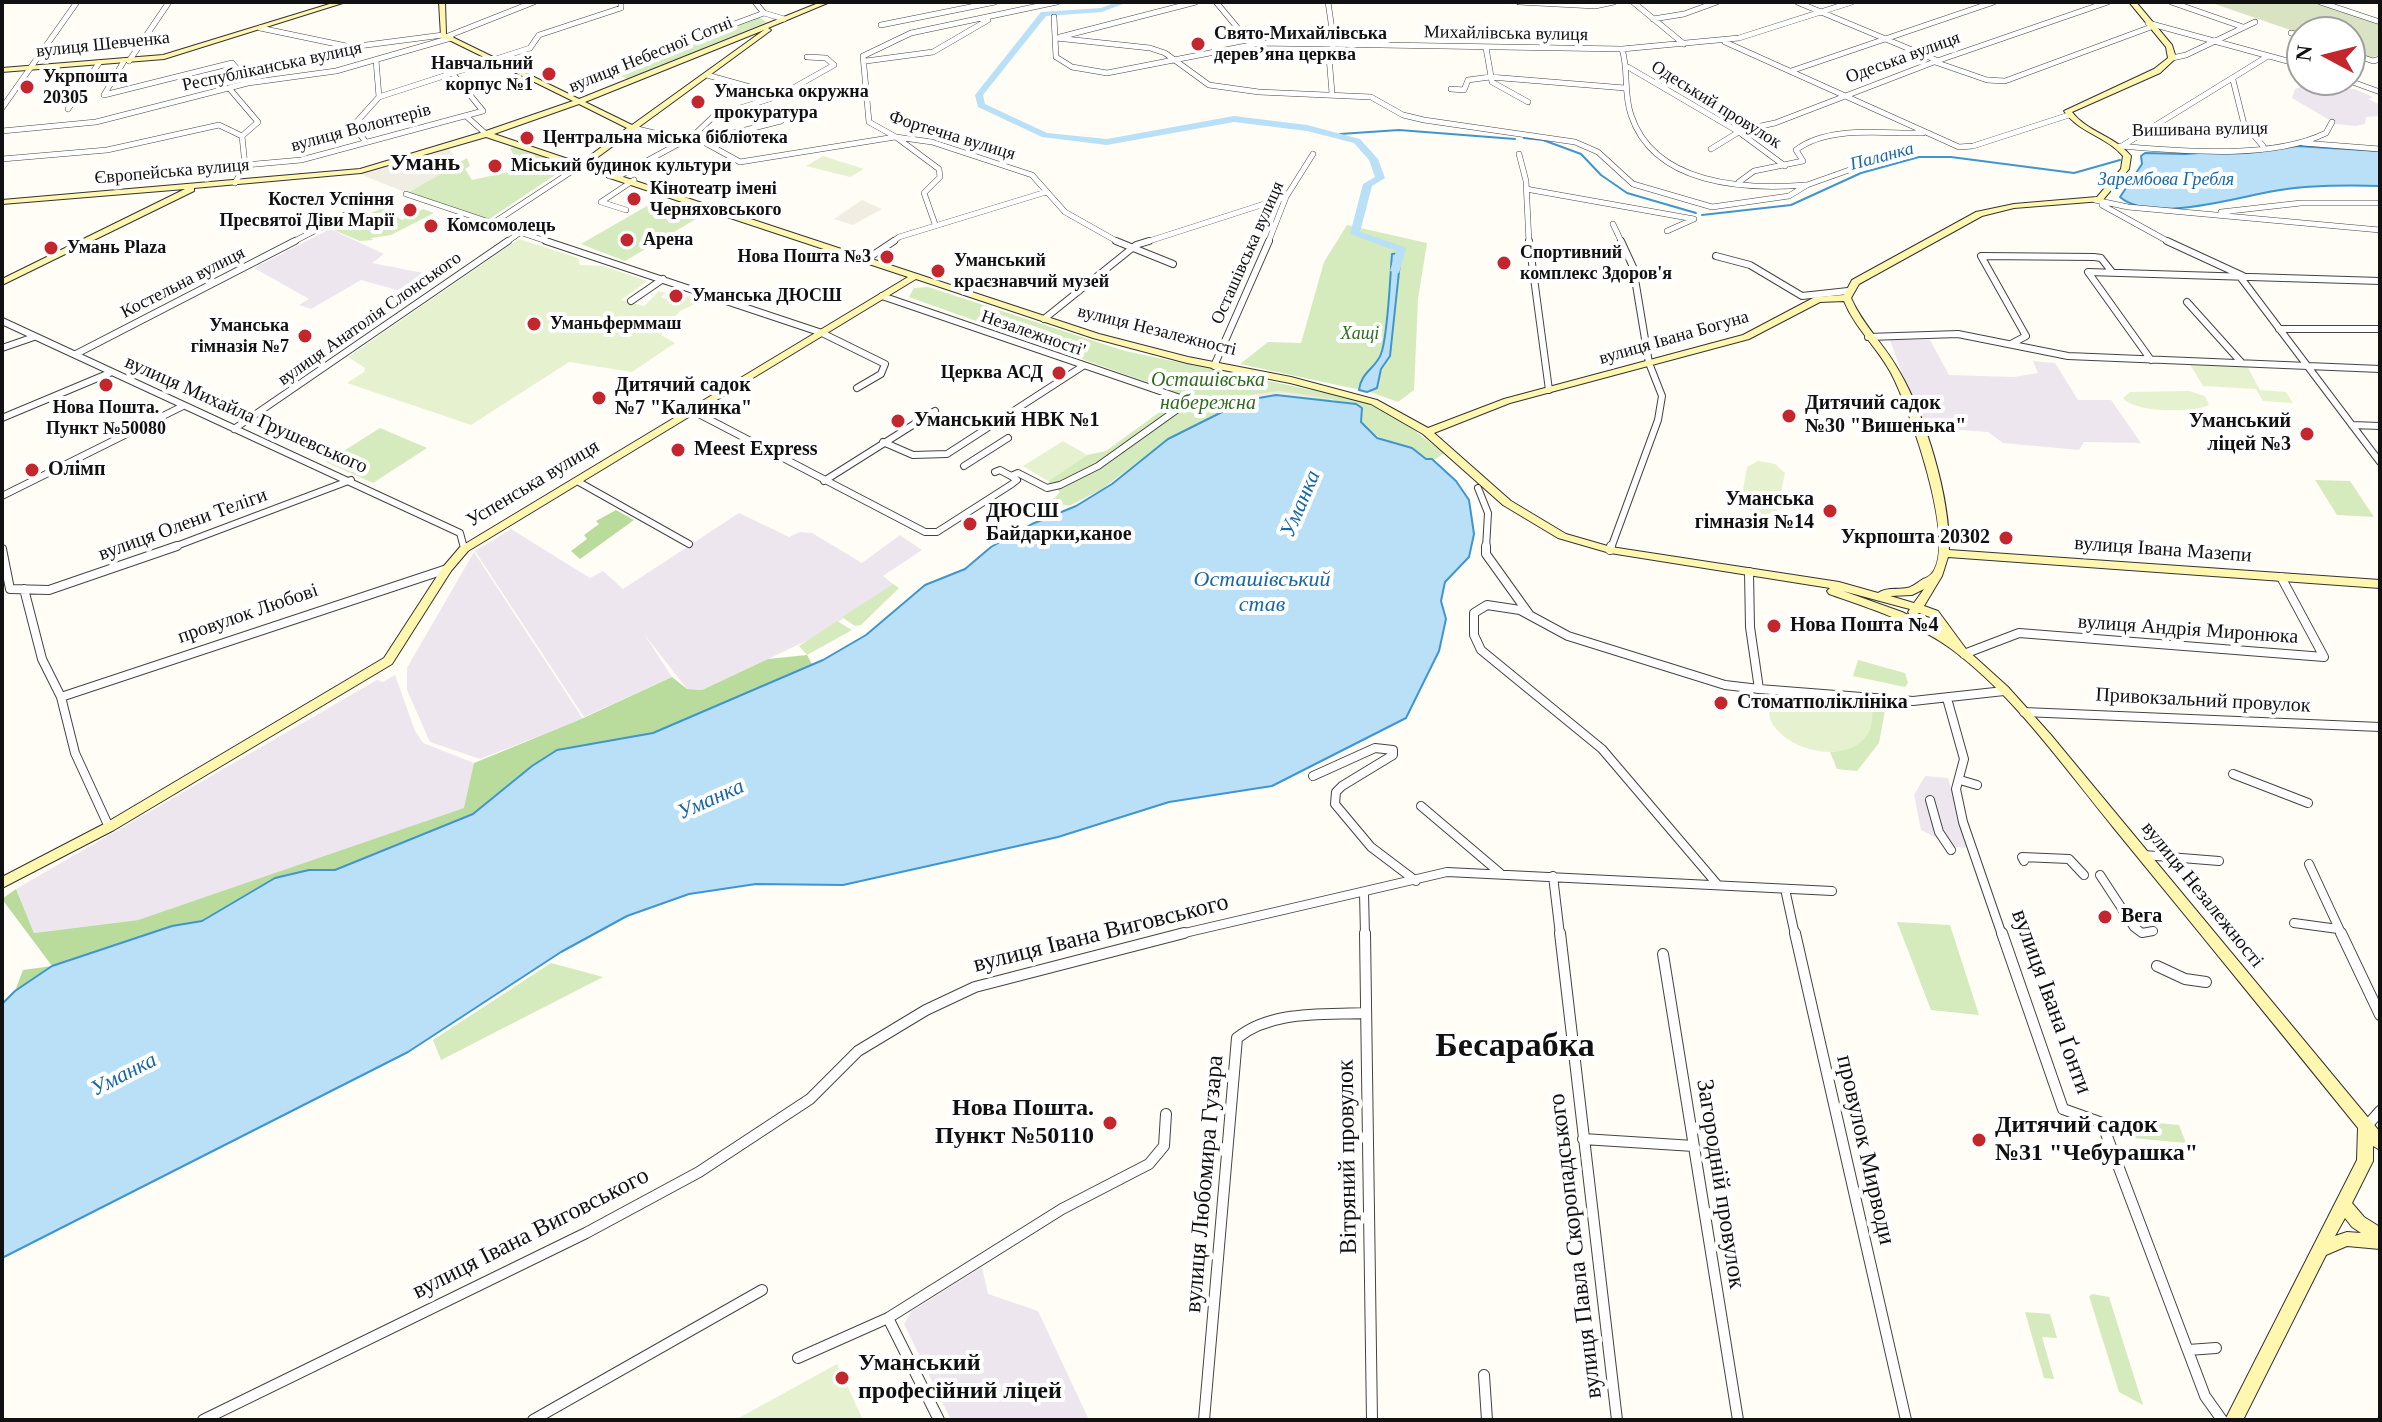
<!DOCTYPE html>
<meta charset="utf-8">
<style>
body{margin:0}
#map{position:relative;width:2382px;height:1422px;overflow:hidden;background:#fffdf5;font-family:"Times New Roman",serif}
canvas{display:block}
.frame{position:absolute;inset:0;border:4px solid #111;pointer-events:none}
.north{position:absolute;left:2286px;top:16px;width:80px;height:80px;box-sizing:border-box;background:#fff;border:2px solid #a0a0a0;border-radius:50%;rotate:277deg;font-size:22px;font-weight:700;line-height:32px;text-align:center;color:#111}
.north::after{content:'';display:block;margin:auto;width:28px;height:36px;background:#c4262e;clip-path:polygon(50% 0,100% 100%,50% 72%,0 100%)}
</style>
<div id="map">
<canvas width="2382" height="1422"></canvas>
<div class="frame"></div>
<div class="north">N</div>
</div>
<script>
const ctx = document.querySelector('canvas').getContext('2d');
ctx.lineJoin = 'round';
function paint(path, color) { ctx.fillStyle = color; ctx.fill(path, 'evenodd'); }
function strokePath(path, color, width, dash) { ctx.strokeStyle = color; ctx.lineWidth = width; ctx.lineCap = dash ? 'butt' : 'round'; ctx.setLineDash(dash || []); ctx.stroke(path); }
function label(font, color, halo, rows, align = 'center') {
  ctx.font = font + ' "Times New Roman",serif'; ctx.lineWidth = 8; ctx.setLineDash([]); ctx.textBaseline = 'middle'; ctx.strokeStyle = halo; ctx.fillStyle = color; for (const [text, x, y, turn = 0] of rows) {
    ctx.save(); ctx.translate(x, y); ctx.rotate((+turn || 0) * Math.PI / 180); ctx.textAlign = isNaN(turn) ? turn : align; if (halo) ctx.strokeText(text, 0, 0); ctx.fillText(text, 0, 0); ctx.restore();
  }
}
paint(new Path2D(`
 M2311 83 2354 89 2373 97 2368 99 2380 105V116L2366 117 2365 124 2356 126 2336 124 2292 98 2295 89Z
 M330 229 384 254 372 263 444 277 418 296 361 280 311 309 299 305 309 299 254 268Z
 M1890 340H1930L1949 375 2014 377 2038 373 2033 361 2055 363 2078 400H2111L2141 443 2084 442 2079 450 2003 443 1988 432 1921 427Z
 M739 513 789 537 800 532 812 533 862 563 900 535 922 550 883 576 893 584 821 634 702 690 687 689 644 634 672 677 584 717 475 551 511 529 590 578 603 571 623 589Z
 M474 552 583 719 480 759 430 742 407 690V668Z
 M395 675 415 731 423 743 474 763 465 808 138 920 34 933 16 889 377 680 383 682Z
 M1925 776 1948 778 1969 848 1955 847 1921 830 1914 795Z
 M982 1267 988 1294 1038 1311 1089 1420H951L904 1324 912 1311Z`), '#eee6ef');
paint(new Path2D(`
 M757 16 767 22 627 79 615 73Z
 M516 147 565 165 561 171 488 220 407 193 467 158 470 166 465 169 472 180 522 169 518 162 522 161 516 160 510 148Z
 M652 203 696 219 625 261 581 244Z
 M383 208 402 220 423 209 434 213 391 235 371 238 373 240 360 241 331 229Z
 M1347 225 1427 243 1418 299 1414 390 1398 402 1370 392 1240 364 1268 342 1301 343 1324 262Z
 M928 287 1125 351 1364 401 1407 425 1444 453 1436 459H1426C1405 442 1378 445 1361 422L1360 415 1332 399 1326 401 1276 395 1253 399 1245 407 1230 408 1168 439 1102 489 1079 501 1069 506 1051 502 1060 492 1048 481 1087 455 1106 451 1183 395 909 297 914 288Z
 M380 428 427 448 373 483 326 462Z
 M2315 480 2350 481 2374 517 2337 515Z
 M893 584 899 588 861 625 855 626 842 617Z
 M837 621 852 630 807 655 799 646Z
 M1858 660 1905 673 1908 683 1905 687 1853 676Z
 M1871 703 1886 705 1879 743 1857 771 1837 769 1830 752C1859 750 1877 734 1871 703Z
 M1897 922 1950 925 1979 1015 1931 1010Z
 M551 963 603 977 441 1060 433 1040Z
 M2105 1118 2179 1125 2186 1143 2111 1136Z
 M2093 1294 2109 1297 2143 1405 2119 1392 2089 1296Z
 M2025 1312 2050 1314 2057 1338 2042 1337 2054 1379 2044 1378Z`), '#d5ebbd');
paint(new Path2D(`
 M616 510 634 520 580 559 571 551 587 539 584 535 599 524 596 521Z
 M807 655 812 664 653 733 557 750 532 766 473 814 335 870H309L275 878 202 921 172 926 53 966 15 991 23 970 52 966 2 899 16 889 34 933 138 920 464 808 474 763 579 720 672 677 687 689 702 690 768 659Z`), '#b9dc9c');
paint(new Path2D(`
 M2209 2H2313L2380 24V55L2371 58 2350 51V32L2302 34Z`), '#d9e3c4');
paint(new Path2D(`
 M823 156 864 169 850 177 806 166Z
 M519 239 578 258 580 265 603 266 647 281 621 300 644 306 659 291 666 293 661 297 677 303 688 296 701 301 680 311 661 335 675 343 632 372 569 362 471 425 347 383 364 372 365 368 348 357Z
 M2189 363 2247 366 2260 390 2286 392 2293 403 2263 401 2256 389 2203 386Z
 M2189 391 2205 396 2209 405C2193 413 2134 413 2123 398L2130 392Z
 M1063 441 1087 455 1048 481 1023 466Z
 M1758 461 1775 464 1785 473 1777 511C1764 518 1748 515 1741 501L1747 467Z
 M1786 695 1871 703C1884 765 1800 763 1773 725 1769 720 1769 708 1768 701L1786 702Z
 M837 1364 863 1420H735Z`), '#e6f2cf');
paint(new Path2D(`
 M446 146 461 163 407 193 360 174Z
 M862 200 882 209 853 225 834 219Z
 M1279 391 1331 399 1276 395 1253 399 1238 408 1225 405 1205 414 1200 412 1218 399 1230 403 1249 395Z`), '#f1ede2');
const water = new Path2D(`
 M2296 146 2380 151V186C2345 185 2308 185 2274 191 2237 197 2151 224 2120 197L2142 164 2141 156 2145 153 2185 154Z
 M1401 253 1390 356 1381 369 1377 388 1367 392 1359 390C1361 372 1376 368 1381 354 1388 336 1390 277 1392 254Z
 M1276 395 1356 404 1362 408 1361 422 1377 438 1412 448 1426 459H1432L1456 481 1469 500 1474 534 1469 557 1445 582 1441 601 1446 619 1439 651 1406 718 1272 786 1169 802 1058 837 843 885 756 884 689 894 627 916 561 952 408 1052 2 1258V1004L15 991 52 966 172 926 202 921 275 878 309 870H335L473 814 532 766 557 750 653 733 823 660 866 635 925 585 965 569 991 547 1032 524 1076 506 1112 484 1168 439 1230 408 1245 407 1253 399Z`);
paint(water, '#b9e0f7');
strokePath(water, '#3f96cf', 2);
strokePath(new Path2D(`
 M1340 134 1399 130 1515 139
 M1524 138 1543 140 1581 154 1601 175 1627 193 1696 213
 M1702 215 1791 205 1861 173 1919 157H1951L2074 173 2120 160`), '#3f96cf', 2);
paint(new Path2D(`
 M1117 2H1128L1102 12 1046 16 983 95 985 104 1047 133 1107 139 1234 116 1307 125 1360 139 1378 159 1385 178 1372 186 1360 232 1405 247 1406 249 1399 273 1390 271 1396 251 1350 234 1363 184 1375 177 1369 160 1354 143 1307 131 1234 122 1107 145 1042 137 978 107 975 95 1041 12 1101 8Z`), '#b9e0f7');
const streetFar3 = new Path2D(`
 M755 2 764 13 784 19
 M1057 2 911 33 863 56 869 122 896 137 932 142 1032 175 1065 212 1120 243
 M1216 2 1251 44
 M1328 2 1334 43 1329 57 1332 93
 M1519 2 1595 6 1614 2
 M1633 2 1684 44
 M1797 2 1936 60
 M2171 2 2243 27
 M2320 2 2380 22
 M1054 17 1056 57 1072 67 1107 73 1261 43 1622 49 1739 38 1852 2
 M1653 19 1684 14 1717 2
 M2148 23 2302 65
 M881 25 995 2
 M260 28 351 47 443 35
 M718 30 764 13
 M2291 33 2302 36
 M448 36 534 2
 M1060 37 1196 2
 M1056 38 1150 48 1165 53 1209 85 1259 92 1371 97 1403 115 1424 120 1575 142 1598 152 1633 184 1712 207 1789 196 1807 185 1852 169
 M1725 42 1959 147 1973 146 2069 115
 M1486 48 1492 82 1528 102
 M1622 49C1629 71 1623 92 1631 115 1654 185 1744 190 1807 185
 M2350 53 2373 61 2380 59
 M2172 58 2186 55 2255 22
 M376 60 379 97
 M124 61 104 95 232 63 238 70
 M129 61 169 2
 M866 61 933 52 988 20
 M1935 62 1987 80 2005 81 2151 27
 M1628 67 1739 132 1785 166
 M1791 71 1994 2
 M707 75 782 96 865 93
 M2233 80 2244 124 2263 146
 M2347 80 2380 92
 M229 88 258 122 242 136
 M1451 89 1464 90 1468 80 1490 77 1625 88
 M379 97 530 48 539 35 621 8V2
 M2 108 77 2
 M68 109 99 63
 M466 116 486 134
 M633 128 685 140
 M2 131 96 122 248 83 336 71 451 38
 M693 136 740 162 895 137
 M896 137 939 169 940 177 924 193 935 224
 M706 140 781 121 784 118 781 109
 M366 142 353 126 379 97
 M2303 143 2380 149
 M2120 146C2180 151 2271 160 2326 133L2332 122
 M2122 146 2268 56
 M1711 149 1742 130 1775 123 1934 62 2108 2
 M1519 154 1526 181 1529 243
 M2 159 107 150 219 125 242 136
 M245 165 301 160 483 111 453 74
 M619 176 693 136 714 116 779 96 834 65 826 58 807 57
 M1739 182 1754 171 1803 161 1796 150C1828 125 1883 134 1923 133
 M235 183 245 165 242 136
 M1526 189 1694 219
 M406 194 552 243
 M2095 200 2128 207 2380 230
 M2102 205 2171 243
 M626 210 601 202 634 180
 M2221 212 2301 203H2380
 M493 223 583 164
 M1613 224 1622 243
 M1667 231 1694 219
 M291 243 345 215
 M505 243 521 232
 M891 243 899 237 1046 192
 M1143 243 1286 197
 M1268 243 1286 197 1313 154`);
const streetFar2 = new Path2D(`
 M546 241 822 333 885 364 881 374 857 388
 M1116 241 1173 264
 M1529 241 1549 390
 M2167 241 2243 276
 M1716 256 1750 265 1802 296 1848 291
 M867 259 894 241
 M2241 278 2380 462
 M631 301 663 279
 M2187 302 2241 362
 M1044 319 1136 245 1149 241
 M2 321 460 533 464 548
 M2279 329H2380
 M1868 337 1958 334 2068 356 2380 369
 M2011 344 2026 336 1981 256 2094 257 2101 258 2112 272
 M2 348 34 337
 M76 354 295 241
 M2151 360 2088 272 2380 281
 M1214 366 1269 241
 M693 411 925 532H937L1012 484 1017 480 1011 476 1018 473 1047 488 1060 485 1098 466 1189 401 882 296
 M2 418 112 372
 M2352 425 2380 426
 M234 429 508 241
 M883 442 913 455 947 454 1083 366
 M964 466 1008 438
 M995 472 1000 470 1011 476
 M577 481 689 544
 M824 481 935 411
 M1478 488 1488 513 1486 548
 M2 496 183 406
 M171 548 351 480
 M1611 548 1658 420 1662 396 1649 363 1633 267 1621 241`);
const streetFar1 = new Path2D(`
 M1486 546V554L1529 614
 M2 549 10 589 49 590 177 546
 M1610 550 1611 546
 M1749 572 1750 627 1759 689 1913 701 2004 691
 M24 589 42 659 61 697 447 569
 M1964 654 2019 633 2324 657 2281 577
 M61 697 75 753 109 827
 M1948 702 1964 759 1956 789 1963 822 2002 935
 M2024 712 2380 727
 M2233 774 2308 803
 M1313 776 1375 748 1393 750V755L1342 786 1336 792 1335 804 1371 847 1416 881
 M1960 780 1977 785
 M1930 800 1939 832 1951 850
 M1421 806 1500 873
 M2144 855 2219 861
 M2024 861 2022 857 2069 859 2084 875
 M2309 864 2342 935
 M2100 875 2134 927 2142 933 2153 931
 M1553 876 1560 935
 M1717 884 1602 749 1481 650 1474 635V613L1487 605 1520 610 1568 636 1725 685 1759 689
 M1785 889 1795 935
 M1364 893 1365 935
 M2294 923 2338 929
 M1176 935 1447 872 1832 891`);
const street = new Path2D(`
 M1365 933 1372 1420
 M1560 933 1617 1420
 M1795 933 1906 1420
 M2002 933 2063 1109 2102 1123 2205 1396 2222 1420
 M2341 933 2380 1015
 M1663 954 1738 1420
 M2157 966 2185 979 2206 982
 M2366 1127 2380 1111
 M1583 1139 1694 1146
 M888 1318 939 1420
 M2188 1350 2216 1348
 M798 1358 888 1318 1062 1209 1149 1164 1164 1146 1166 1114
 M1484 1375 1487 1420
 M203 1420 586 1233 699 1172 810 1099 858 1051 926 1010 975 987 1184 933
 M533 1420 762 1290
 M1204 1420 1237 1038C1272 1010 1322 1015 1365 1013`);
const secondary = new Path2D(`
 M336 2H346L164 59 2 72V68L163 55Z
 M439 2H445L446 34 579 99 821 2H830L768 28 771 30 770 31 587 165 1099 334 1188 357 1291 377 1377 400 1428 428 1504 399 1743 335 1815 297 1844 295 1852 280 1976 212 2014 204 2097 197 2121 169 2123 156C2106 136 2079 133 2064 111L2154 69 2168 58 2166 47 2129 2H2136L2172 45 2176 58 2160 73 2072 112C2087 132 2115 136 2131 156L2129 169 2102 201 2014 208 1982 216 1859 284 1851 298C1863 326 1885 345 1899 371 1926 417 1950 497 1949 550L2380 580V588L1948 557 1942 576 1924 606 1938 611 1966 649 2008 687 2051 735 2380 1132V1150L2373 1146V1161L2352 1203 2364 1217 2380 1227V1249L2347 1246 2326 1255 2243 1420H2225L2357 1160 2358 1128C2277 1028 2195 927 2113 827 2064 767 2013 694 1950 648 1914 622 1871 609 1829 594L1827 591 1830 588 1610 553 1558 538 1503 505 1423 434 1371 404 1290 383 1187 363 1093 338 916 279 468 551 451 571 392 664 114 830 2 888V877L104 824 384 658 443 567 460 547 908 277 486 137 361 173 194 188V191L2 285V279L185 189 2 204V200L360 169 483 132 573 101 441 36ZM764 30 632 125 585 102ZM579 104 627 128 580 163 494 134ZM1844 301C1855 328 1877 347 1891 373 1909 407 1956 539 1933 572 1931 575 1926 578 1923 579 1918 582 1913 587 1907 588 1897 590 1886 587 1878 593L1839 582 1611 547 1566 534 1511 501 1434 433 1510 403 1749 339 1820 302ZM1924 589 1914 603 1890 596 1912 595ZM1843 591 1902 607 1910 609 1908 612 1910 615 1914 616 1919 613 1930 617 1940 631 1902 612ZM2345 1218 2352 1227 2361 1233 2347 1232 2335 1236Z`);
strokePath(streetFar3, '#444', 6);
strokePath(streetFar2, '#444', 8);
strokePath(streetFar1, '#444', 10);
strokePath(street, '#444', 12);
strokePath(secondary, '#333', 2);
strokePath(streetFar3, '#fff', 5);
strokePath(streetFar2, '#fff', 6);
strokePath(streetFar1, '#fff', 8);
strokePath(street, '#fff', 10);
paint(secondary, '#fff6b0');
for (const [x, y, r, color] of [
 [1198,44,8,"#c4262e"],
 [549,74,8,"#c4262e"],
 [27,87,8,"#c4262e"],
 [698,102,8,"#c4262e"],
 [527,138,8,"#c4262e"],
 [495,166,8,"#c4262e"],
 [634,199,8,"#c4262e"],
 [410,210,8,"#c4262e"],
 [431,226,8,"#c4262e"],
 [627,240,8,"#c4262e"],
 [51,248,8,"#c4262e"],
 [887,257,8,"#c4262e"],
 [1504,263,8,"#c4262e"],
 [938,271,8,"#c4262e"],
 [676,296,8,"#c4262e"],
 [534,324,8,"#c4262e"],
 [305,336,8,"#c4262e"],
 [1059,373,8,"#c4262e"],
 [106,385,8,"#c4262e"],
 [599,398,8,"#c4262e"],
 [1789,416,8,"#c4262e"],
 [898,421,8,"#c4262e"],
 [2307,434,8,"#c4262e"],
 [678,450,8,"#c4262e"],
 [32,470,8,"#c4262e"],
 [1830,511,8,"#c4262e"],
 [970,524,8,"#c4262e"],
 [2006,538,8,"#c4262e"],
 [1774,626,8,"#c4262e"],
 [1721,703,8,"#c4262e"],
 [2105,917,8,"#c4262e"],
 [1110,1123,8,"#c4262e"],
 [1979,1140,8,"#c4262e"],
 [842,1378,8,"#c4262e"]
]) { const dot = new Path2D(); dot.arc(x, y, r, 0, 2 * Math.PI); ctx.fillStyle = color; ctx.fill(dot); strokePath(dot, '#fff', 3); }
label('bold 18px', '#111', '#fff', [
 ["Свято-Михайлівська",1214,34],
 ["деревʼяна церква",1214,55],
 ["Навчальний",533,64,"right"],
 ["корпус №1",533,85,"right"],
 ["Укрпошта",43,77],
 ["20305",43,98],
 ["Уманська окружна",714,92],
 ["прокуратура",714,113],
 ["Центральна міська бібліотека",543,138],
 ["Міський будинок культури",511,166],
 ["Кінотеатр імені",650,189],
 ["Черняховського",650,210],
 ["Костел Успіння",394,200,"right"],
 ["Пресвятої Діви Марії",394,221,"right"],
 ["Комсомолець",447,226],
 ["Арена",643,240],
 ["Умань Plaza",67,248],
 ["Спортивний",1520,253],
 ["комплекс Здоров'я",1520,274],
 ["Нова Пошта №3",871,257,"right"],
 ["Уманський",954,261],
 ["краєзнавчий музей",954,282],
 ["Уманська ДЮСШ",692,296],
 ["Уманьферммаш",550,324],
 ["Уманська",289,326,"right"],
 ["гімназія №7",289,347,"right"],
 ["Церква АСД",1043,373,"right"],
 ["Нова Пошта.",106,408,"center"],
 ["Пункт №50080",106,429,"center"]
], 'left');
label('18px', '#111', '#fff', [
 ["Михайлівська вулиця",1506,34,1],
 ["вулиця Шевченка",103,45,-6],
 ["вулиця Небесної Сотні",651,55,-22],
 ["Одеська вулиця",1903,58,-20],
 ["Республіканська вулиця",272,67,-12],
 ["Одеський провулок",1716,105,32],
 ["вулиця Волонтерів",361,128,-15],
 ["Вишивана вулиця",2200,130,-1],
 ["Фортечна вулиця",952,136,17],
 ["Європейська вулиця",172,172,-5],
 ["Осташівська вулиця",1248,253,-66],
 ["Костельна вулиця",183,283,-27],
 ["вулиця Анатолія Слонського",370,319,-35],
 ["вулиця Незалежності",1157,331,14],
 ["Незалежності'",1033,334,19],
 ["вулиця Івана Богуна",1674,338,-16]
]);
label('italic 18px', '#1768a6', '#fff', [
 ["Паланка",1882,157,-15],
 ["Зарембова Гребля",2166,180]
]);
label('italic 18px', '#2f6b1f', '#fff', [
 ["Хащі",1360,334]
]);
label('italic 20px', '#2f6b1f', '#fff', [
 ["Осташівська",1208,381],
 ["набережна",1208,404]
]);
label('bold 20px', '#111', '#fff', [
 ["Дитячий садок",615,386],
 ["№7 \"Калинка\"",615,409],
 ["Дитячий садок",1805,404],
 ["№30 \"Вишенька\"",1805,427],
 ["Уманський НВК №1",914,421],
 ["Уманський",2291,422,"right"],
 ["ліцей №3",2291,445,"right"],
 ["Meest Express",694,450],
 ["Олімп",48,470],
 ["Уманська",1814,500,"right"],
 ["гімназія №14",1814,523,"right"],
 ["ДЮСШ",986,512],
 ["Байдарки,каное",986,535],
 ["Укрпошта 20302",1990,538,"right"],
 ["Нова Пошта №4",1790,626],
 ["Стоматполіклініка",1737,703],
 ["Вега",2121,917]
], 'left');
label('20px', '#111', '#fff', [
 ["вулиця Михайла Грушевського",246,415,24],
 ["Успенська вулиця",533,484,-31],
 ["вулиця Олени Теліги",183,525,-20],
 ["вулиця Івана Мазепи",2163,550,4],
 ["провулок Любові",248,614,-19],
 ["вулиця Андрія Миронюка",2188,630,4],
 ["Привокзальний провулок",2203,701,3],
 ["вулиця Незалежності",2202,895,51]
]);
label('italic 22px', '#1768a6', '#fff', [
 ["Уманка",1301,504,-67],
 ["Осташівський",1262,580],
 ["став",1262,605],
 ["Уманка",711,800,-24],
 ["Уманка",124,1075,-27]
]);
label('bold 24px', '#111', '#fff', [
 ["Умань",425,164]
]);
label('24px', '#111', '#fff', [
 ["вулиця Івана Виговського",1101,934,-14],
 ["вулиця Івана Ґонти",2051,1002,70],
 ["провулок Мирводи",1865,1150,77],
 ["Вітряний провулок",1348,1157,-91],
 ["вулиця Любомира Гузара",1205,1184,-85],
 ["Загородній провулок",1720,1184,81],
 ["вулиця Івана Виговського",531,1234,-27],
 ["вулиця Павла Скоропадського",1576,1246,-97]
]);
label('bold 24px', '#111', '#fff', [
 ["Нова Пошта.",1094,1109,"right"],
 ["Пункт №50110",1094,1137,"right"],
 ["Дитячий садок",1995,1126],
 ["№31 \"Чебурашка\"",1995,1154],
 ["Уманський",858,1364],
 ["професійний ліцей",858,1392]
], 'left');
label('bold 34px', '#111', '#fff', [
 ["Бесарабка",1515,1047]
]);
</script>
